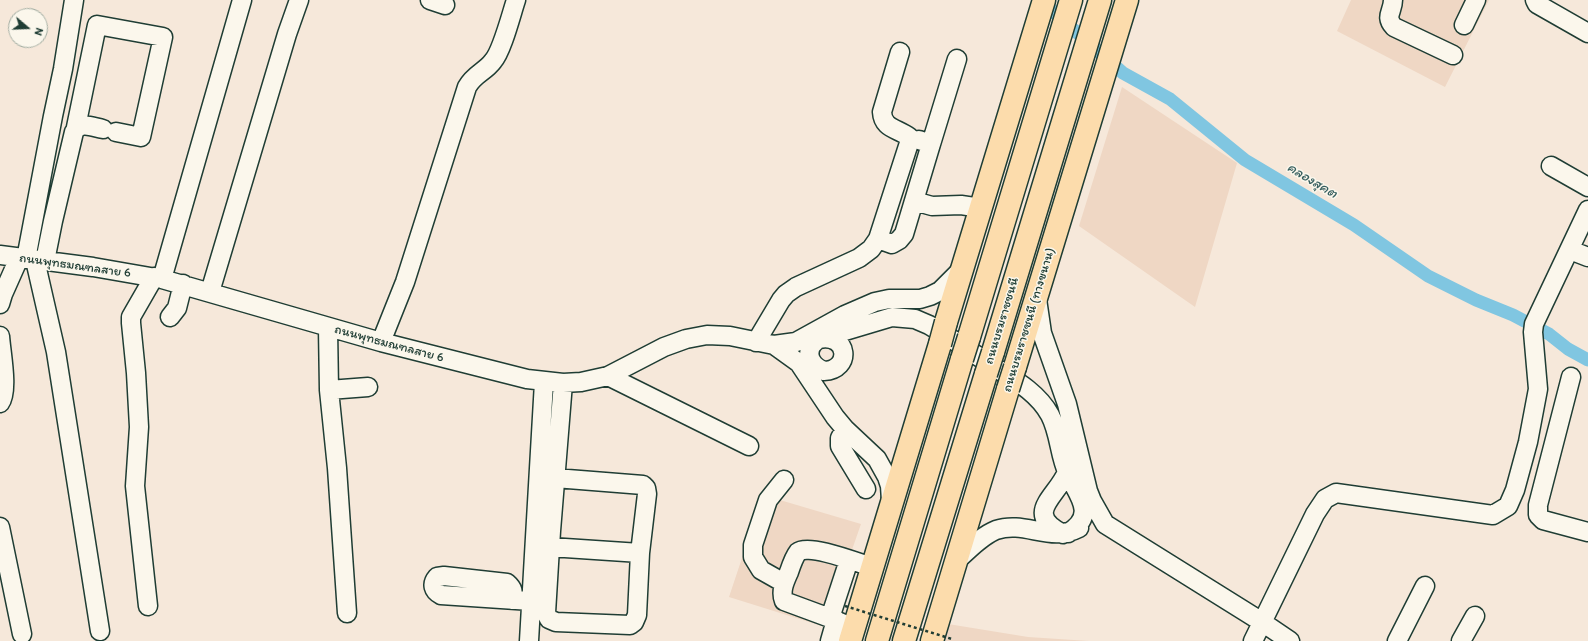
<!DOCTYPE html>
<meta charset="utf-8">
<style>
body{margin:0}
#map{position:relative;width:1588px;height:641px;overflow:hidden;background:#f6e8da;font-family:Itim,sans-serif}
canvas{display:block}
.north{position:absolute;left:8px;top:8px;width:40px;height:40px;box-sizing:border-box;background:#fbf7ec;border:1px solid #a3ada2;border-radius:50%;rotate:109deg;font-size:11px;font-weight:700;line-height:16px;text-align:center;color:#1f3d34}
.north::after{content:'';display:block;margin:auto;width:14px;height:18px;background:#1f3d34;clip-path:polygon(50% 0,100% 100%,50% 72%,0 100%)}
</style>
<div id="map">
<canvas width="1588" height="641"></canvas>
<div class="north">N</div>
</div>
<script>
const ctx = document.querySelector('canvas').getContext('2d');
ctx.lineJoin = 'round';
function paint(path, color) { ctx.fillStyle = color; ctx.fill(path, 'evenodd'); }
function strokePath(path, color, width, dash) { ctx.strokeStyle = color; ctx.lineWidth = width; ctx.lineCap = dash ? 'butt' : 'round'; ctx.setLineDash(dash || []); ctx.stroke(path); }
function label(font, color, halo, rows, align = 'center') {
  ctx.font = font + ' Itim,"Playpen Sans Thai",sans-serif'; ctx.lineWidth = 3; ctx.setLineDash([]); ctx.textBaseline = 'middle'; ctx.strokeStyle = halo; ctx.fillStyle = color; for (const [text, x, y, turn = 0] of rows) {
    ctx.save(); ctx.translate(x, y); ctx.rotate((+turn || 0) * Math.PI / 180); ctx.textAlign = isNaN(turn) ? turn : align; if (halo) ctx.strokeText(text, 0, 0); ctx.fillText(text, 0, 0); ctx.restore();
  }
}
paint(new Path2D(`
 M1351 0H1489L1445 87 1337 31Z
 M1122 87 1237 163 1195 307 1079 226Z
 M763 495 861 524 825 627 729 597Z
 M948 624 1028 637 1089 641H943Z`), '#efd7c4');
strokePath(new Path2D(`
 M1040 0 1123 73 1170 99 1245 160 1354 225 1428 276 1476 300 1513 315 1549 334 1568 349 1588 360`), '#80c6e1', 13);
const minor = new Path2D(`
 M430 0 445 5
 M1393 0C1393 12 1384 16 1394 27L1453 55
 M1535 0 1537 4 1588 33
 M1464 25 1476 0
 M76 127 97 25 163 37 141 137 116 132
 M919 140 931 144 957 59
 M1551 166 1588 187
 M914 201 932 206 961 205 981 208
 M878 239 892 244 899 240 904 234 931 144
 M1570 250 1588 257
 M0 255 93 267 162 279 381 342 527 379 563 383 581 382 608 376 664 347 686 339 707 335 730 336 774 345 796 342 845 315 875 302 889 299H920L930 296 940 291 962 269
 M26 259 53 116 63 69 74 0
 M35 260 56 352 100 631
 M45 261 53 221 74 132C80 121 92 127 103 129
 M162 279 242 0
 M210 292 287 34 299 0
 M1037 299 1042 333 1067 404 1088 491 1092 501 1105 524 1262 622 1290 641
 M0 304 3 294 19 258
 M170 317 177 308 183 284
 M328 328 329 390 337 468 347 613
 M0 336C1 352 9 391 0 403
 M825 337 892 317 915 319 929 325C949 337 969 350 988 363 1011 378 1037 391 1050 415 1060 434 1059 455 1068 474 1079 497 1097 515 1068 533
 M819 339C849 333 852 370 824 371 813 367 805 356 812 345 816 340 823 336 827 332
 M381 342 405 282 467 87C474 74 485 72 493 61 502 51 511 15 516 0
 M756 342 781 300 786 294 796 287 859 258 871 249 878 239 909 143V137C897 128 883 129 882 112L900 52
 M774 345 799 363 835 417 845 429 877 459 887 477 890 486 891 501
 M608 376 749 446
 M1571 377 1538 505V515L1543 520 1588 532
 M563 383 551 531 546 613 549 619 556 622 630 625 634 622 637 615 640 553
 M329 390 368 387
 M845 429 840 438V446L866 489
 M784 480 768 500 753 545V557L761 570 784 583
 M0 527 22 634
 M1063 534C1023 513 1056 498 1067 472
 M550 547 640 553 647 494 646 488 643 485 555 478
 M957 560C969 550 981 536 996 530 1025 520 1050 543 1079 528
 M512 600C513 592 514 589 507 583L444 576 437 577C431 584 433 591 441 595L531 601
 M148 606 135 486 139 427 136 373 131 323V317L154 277
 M830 618 849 560
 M854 628 830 618 784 601C780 591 785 581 789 572 791 566 794 557 798 552 808 543 859 563 872 567
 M529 641 544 382
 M830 641 836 620
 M1253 641 1315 514 1325 499 1336 493 1493 515 1508 506 1515 490 1528 442 1538 389 1533 332 1534 324 1588 210
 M1397 641 1425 586
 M1461 641 1475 616`);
const major = new Path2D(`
 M946 322 1044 0
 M1015 367 1127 0
 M850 641 940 344
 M932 641 1008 389`);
const highway = new Path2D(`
 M969 337 1071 0
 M993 352 1100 0
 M877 641 962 359
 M904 641 986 374`);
strokePath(minor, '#1f3d34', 21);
strokePath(major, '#1f3d34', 25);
strokePath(highway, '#1f3d34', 25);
strokePath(minor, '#fbf7ec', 18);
strokePath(major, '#fcdcac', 22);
strokePath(highway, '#fcdcac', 22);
const majorBridge = new Path2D(`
 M940 344 946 322
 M1008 389 1015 367`);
const highwayBridge = new Path2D(`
 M962 359 969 337
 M986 374 993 352`);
strokePath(majorBridge, '#1f3d34', 25, []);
strokePath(highwayBridge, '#1f3d34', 25, []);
strokePath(new Path2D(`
 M845 606 952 639`), '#1f3d34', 2.5, [3, 3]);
strokePath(majorBridge, '#fcdcac', 22);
strokePath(highwayBridge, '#fcdcac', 22);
label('13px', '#1f3d34', '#fbf7ec', [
 ["ถนนพุทธมณฑลสาย 6",75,266,8],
 ["ถนนบรมราชชนนี (ทางขนาน)",1029,320,-73],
 ["ถนนบรมราชชนนี",1002,321,-73],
 ["ถนนพุทธมณฑลสาย 6",389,344,15]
]);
label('italic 14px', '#375f5f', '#fbf7ec', [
 ["คลองสุคต",1312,181,31]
]);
</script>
